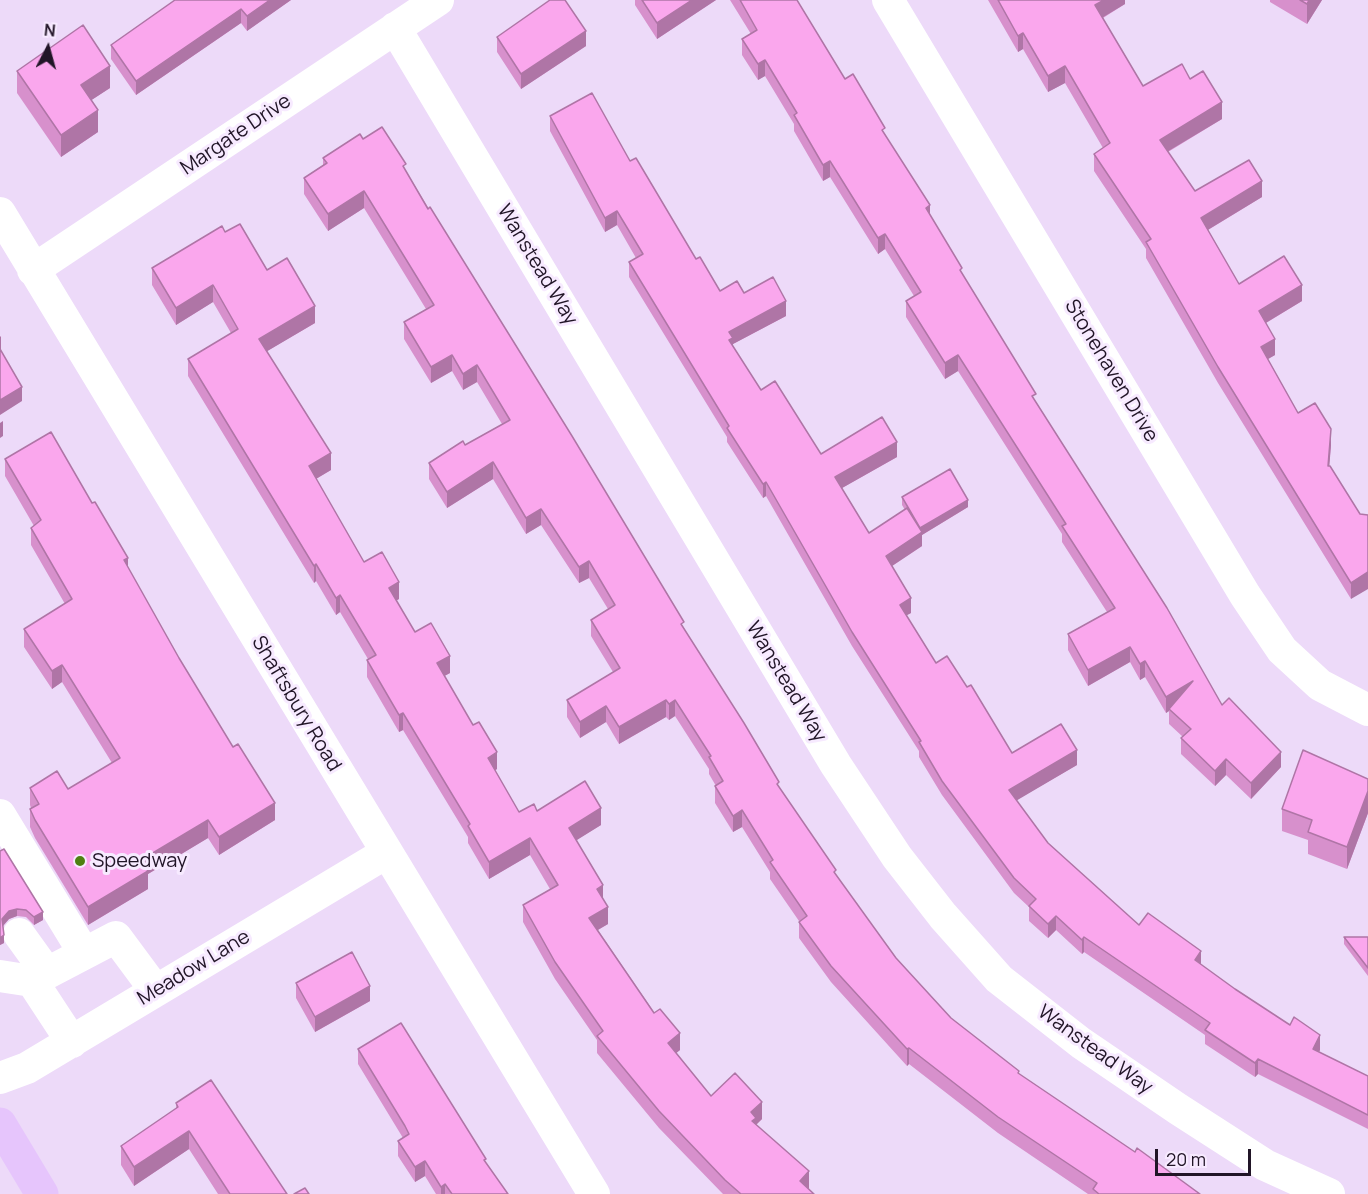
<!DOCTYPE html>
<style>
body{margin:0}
#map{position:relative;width:1368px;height:1194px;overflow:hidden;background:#eddaf9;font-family:Manrope,sans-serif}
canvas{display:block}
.north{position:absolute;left:18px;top:18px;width:60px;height:60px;-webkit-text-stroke:4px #f7eaff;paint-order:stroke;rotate:6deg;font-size:16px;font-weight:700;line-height:24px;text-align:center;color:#211527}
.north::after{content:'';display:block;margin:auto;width:21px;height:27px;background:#211527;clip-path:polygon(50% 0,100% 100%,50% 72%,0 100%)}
.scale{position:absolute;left:1155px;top:1149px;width:96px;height:27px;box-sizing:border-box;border:3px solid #211527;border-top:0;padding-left:8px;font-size:18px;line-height:21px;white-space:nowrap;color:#211527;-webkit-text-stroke:4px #f7eaff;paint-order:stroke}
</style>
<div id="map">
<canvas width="1368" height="1194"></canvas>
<div class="north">N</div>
<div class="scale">20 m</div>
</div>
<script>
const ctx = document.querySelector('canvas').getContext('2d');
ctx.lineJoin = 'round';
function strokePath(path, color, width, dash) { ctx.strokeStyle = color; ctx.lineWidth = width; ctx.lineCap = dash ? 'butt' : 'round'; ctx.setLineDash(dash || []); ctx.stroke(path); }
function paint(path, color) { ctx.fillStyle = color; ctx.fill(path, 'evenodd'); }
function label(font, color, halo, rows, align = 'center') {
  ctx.font = font + ' Manrope,sans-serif'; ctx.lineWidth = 6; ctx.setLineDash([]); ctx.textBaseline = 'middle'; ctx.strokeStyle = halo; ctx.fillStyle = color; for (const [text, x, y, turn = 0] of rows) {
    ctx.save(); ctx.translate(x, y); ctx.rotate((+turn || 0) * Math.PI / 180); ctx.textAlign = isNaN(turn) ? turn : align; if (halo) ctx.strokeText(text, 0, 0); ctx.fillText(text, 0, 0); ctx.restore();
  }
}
strokePath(new Path2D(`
 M888 0 1245 595 1282 650 1320 685 1368 710
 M395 28 836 765 897 857 943 916 999 979 1081 1043 1178 1109 1265 1165 1329 1194
 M0 213 594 1194
 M33 270 438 0
 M0 815 84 953
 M19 934 47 973
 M0 976 32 981
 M72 1042 32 981 116 937 156 991
 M0 1078 27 1068 386 853`), '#fff', 32);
strokePath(new Path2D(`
 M0 1124 42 1194`), '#e6c5fc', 33);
paint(new Path2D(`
 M175 0H291L247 31 241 23 136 95 111 59V45Z
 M635 0H716L657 39 635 5Z
 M730 0H797L845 79 885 134 962 275 1036 402 1222 705 1281 767 1251 799 1226 775 1215 786 1181 754V738L1183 737 1169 724V711L1166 713 1145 677 1140 680 1130 662 1088 686 1068 650V634L1107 612 1062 542V534L958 371 945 379 906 317V301L914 296 885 249 878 254 830 177 823 181 794 131V124L765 76 758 80 742 55V39L751 34Z
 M988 0H1125V4L1103 18 1143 86 1190 79 1222 119 1168 152 1195 191 1262 197 1208 230 1239 284 1302 301 1266 323 1275 355 1268 359 1298 413 1331 445 1329 466 1360 514 1351 599 1218 383 1146 258V249L1094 171V154L1103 148 1065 83 1048 92 1023 49 1018 52Z
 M1270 0H1322L1307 24 1270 2Z
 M497 37 586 46 521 89 497 52Z
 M17 71 110 88 91 100 98 132 61 157 17 93Z
 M550 116 630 161 696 259 720 291 744 293 786 316 733 344V346L761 390 821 454 897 457 842 488 869 533 905 510 902 505V497L968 507 922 535V546L892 566 911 613 906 615 936 663 967 687 1012 753 1077 765 1016 800 1048 843 1139 925 1201 965 1320 1050 1319 1052 1368 1076V1129L1258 1074 1255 1077 1205 1044V1035L1084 952 1082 954 1056 930 1048 938 1029 921V907L1014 893 942 795 919 757V751L852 646 766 496 763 498 727 442V437L629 277V262L636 258 617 225 605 232 550 131Z
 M363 139 406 171 684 628 779 787 836 876 896 958 951 1018 1019 1074 1135 1152 1200 1194H1088L998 1133 909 1064 907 1066 831 982 799 938V921L770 879V872L742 827 733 832 715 803V786H716L709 774V769L675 716 669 720 666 717 619 744 606 722 580 738 567 717V700L613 672 591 636V620L608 609 589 578 579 583 541 525 526 534 493 479 447 508 429 479V463L465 445 502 424 477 382 463 390 452 371 431 383 404 339V322L426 309 364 208 328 231 304 194V178L323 165V158Z
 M225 232 267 270 315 323 267 351 331 470 316 479 364 562 399 599 396 600 415 632 450 673 444 676 497 769 495 770 519 812 537 811 601 825 576 840 603 900 608 924 598 930 680 1050 676 1053 711 1096 762 1119 756 1124 808 1189 814 1194H723L659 1128 597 1053V1040L555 979 523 922V905L550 889 530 855 489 879 468 843V837L403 730 399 732 367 677V660L368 659 340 612 336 615 316 581 314 583 188 376V359L231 333 213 302 176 325 152 285V268Z
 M5 459 128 568 179 658 275 820 219 855 208 838 148 874V889L88 925 35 838 30 827V809L31 808 30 805V788L68 789 112 763 62 682 52 689 24 647V629L65 604 31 545V528L34 526 5 476Z
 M1368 779V813L1347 869 1308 854V840L1282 831V809Z
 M0 851 43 920 34 925 26 917 17 916 9 919 3 926 4 943 0 945Z
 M1344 937H1368V976L1344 944Z
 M296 983 370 1001 315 1032 296 998Z
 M358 1049 486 1163 508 1194H436L425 1176 415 1182 398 1156V1141L403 1138 358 1064Z
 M176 1103 287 1194H218L189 1149 134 1186 121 1165V1146L176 1109Z`), '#d790cc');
paint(new Path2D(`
 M270 0H291L247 31V16Z
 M692 0H716L657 39V23Z
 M1104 0H1125V4L1095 22V5Z
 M1309 0H1322L1307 24V4Z
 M241 9V23L136 95V81Z
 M586 31V46L521 89V74Z
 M1023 33V49L1018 52V36Z
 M765 60V76L758 80V64Z
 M110 66V88L81 107V85Z
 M1065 66V83L1048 92V76Z
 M1222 102V119L1160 156V140Z
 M98 110V132L61 157V135Z
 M830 161V177L823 181V165Z
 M1262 181V197L1201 234V218Z
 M364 191V208L328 231V214Z
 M930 205V221L926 208Z
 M617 211V225L605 232V218Z
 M885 234V249L878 254V238Z
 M213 285V302L176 325V308Z
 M1302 285V301L1259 327V311Z
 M786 301V316L733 344V352L729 354V332Z
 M315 306V323L259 356V339Z
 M1 336V351H0V337Z
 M1275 339V355L1261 363V347Z
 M452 355V371L431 383V367Z
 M958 355V371L945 379V363Z
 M477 365V382L463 390V374Z
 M22 387V401L0 415V400Z
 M3 421V436L0 438V423Z
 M1331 429V445L1328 483V466Z
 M897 442V457L835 492V477Z
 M331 453V470L309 483V466Z
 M493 462V479L447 508V492Z
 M766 482V496L763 498V484Z
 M968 500V507L922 535V546L886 570V556L919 529Z
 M541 509V525L526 534V518Z
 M128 558V576L124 560Z
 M589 561V578L579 583V567Z
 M316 564V581L314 583V566Z
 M1368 572V589L1351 599V583Z
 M399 582V599L389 605V588Z
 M340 595V612L336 615V598Z
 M911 598V613L900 619V605Z
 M1130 647V662L1088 686V670Z
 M450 656V673L437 680V663Z
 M1145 661V677L1140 680V664Z
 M62 665V682L52 689V671Z
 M1193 681 1169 709V711L1166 713V697Z
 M666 700V717L619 744V727Z
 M675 700V716L669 720V704Z
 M606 706V722L580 738V722Z
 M403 713V730L399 732V715Z
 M1077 750V765L1009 805V790Z
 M497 752V769L488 775V758Z
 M1281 752V767L1251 799V783Z
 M1226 759V775L1215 786V771Z
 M1368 791V813L1347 869V847Z
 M275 803V820L219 855V837Z
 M601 808V825L569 845V828Z
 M742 810V827L733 832V816Z
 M208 820V838L148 874V889L88 925V907L141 860Z
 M530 838V855L489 879V862Z
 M603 885V902L597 889Z
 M608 907V924L589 935V918Z
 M17 909V916L9 919 2 927V919L9 911Z
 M43 912V920L34 925V917Z
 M1056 916V930L1048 938V924Z
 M4 935V943L0 945V938Z
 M1084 937V952L1082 954V940Z
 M1201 951V966L1195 960Z
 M370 986V1001L315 1032V1017Z
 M680 1033V1050L668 1060V1043Z
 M1320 1035V1050L1313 1063V1049Z
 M909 1048V1064L907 1066V1049Z
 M1258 1059V1074L1255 1077V1063Z
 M762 1102V1119L756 1125V1135L751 1112Z
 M189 1131V1149L134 1186V1167Z
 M425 1161V1176L415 1182V1167Z
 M809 1171V1188L804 1194 800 1181Z
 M445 1184V1194H441V1187Z`), '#af75a6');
const building = new Path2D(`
 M175 0H270L247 16 241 9 136 81 111 45Z
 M550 0H565L586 31 521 74 497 37Z
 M642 0H692L657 23Z
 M740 0H797L845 79 853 74 885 128 882 130 930 205 926 208 962 268 960 270 1036 394 1032 396 1167 608 1222 705 1229 698 1281 752 1251 783 1226 759 1215 771 1181 738 1191 729 1169 709 1193 681 1166 697 1145 661 1140 664 1130 647 1088 670 1068 634 1115 608 1062 526 1066 524 958 355 945 363 906 301 921 292 885 234 878 238 830 161 823 165 794 115 797 113 765 60 758 64 742 39 757 30Z
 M998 0H1104L1095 5 1143 86 1182 64 1190 79 1203 71 1222 102 1160 140 1195 191 1249 160 1262 181 1201 218 1239 284 1284 256 1302 285 1259 311 1275 339 1261 347 1298 413 1315 403 1331 429 1328 466H1330L1360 514 1368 515V572L1351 583 1218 367 1146 242 1151 239 1094 154 1110 143 1065 66 1048 76 1023 33 1018 36Z
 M1300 0H1309L1307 4Z
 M83 25 110 66 81 85 98 110 61 135 17 71Z
 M592 93 630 161 636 158 696 259 700 257 720 291 737 281 744 293 773 277 786 301 729 332 733 338 729 340 761 390 775 381 821 454 882 417 897 442 835 477 869 533 907 508 922 532 886 556 911 598 900 605 936 663 947 656 967 687 971 685 1012 753 1061 724 1077 750 1009 790 1048 843 1139 925 1148 913 1201 951 1195 960 1235 989 1290 1025 1294 1017 1320 1035 1313 1049 1368 1076V1115L1258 1059 1255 1063 1205 1030 1210 1023 1084 937 1082 940 1056 916 1048 924 1029 906 1036 899 1014 878 942 781 919 742 921 741 852 632 766 482 763 484 727 428 729 426 629 262 643 254 617 211 605 218 550 116Z
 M382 127 406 164 403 166 428 209 430 207 572 436 684 622 681 624 744 723 779 782 777 784 836 870 834 872 896 958 951 1018 1019 1071 1018 1073 1135 1152 1137 1148 1200 1194H1099L1093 1189 1097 1183 998 1117 909 1048 907 1049 831 966 799 922 807 916 770 862 773 860 742 810 733 816 715 786 723 781 709 757 711 756 675 700 669 704 666 700 619 727 606 706 580 722 567 700 620 668 591 620 615 605 589 561 579 567 541 509 526 518 493 462 447 492 429 463 463 441 465 445 510 420 477 365 463 374 452 355 431 367 404 322 434 305 364 191 328 214 304 178 327 163 323 158 360 134 363 139Z
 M240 224 267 270 287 258 315 306 259 339 331 453 309 466 364 562 382 552 399 582 389 588 415 632 431 623 450 656 437 663 473 725 479 722 497 752 488 758 519 812 534 804 537 811 585 781 601 808 569 828 603 885 597 889 608 907 589 918 654 1013 660 1009 680 1033 668 1043 711 1096 735 1073 762 1102 751 1112 756 1118 752 1121 809 1171 800 1181 814 1194H741L725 1180 659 1111 597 1036 603 1031 555 962 523 905 558 885 530 838 489 862 468 826 470 824 403 713 399 715 367 660 376 655 340 595 336 598 316 564 314 566 188 359 238 329 213 285 176 308 152 268 222 226 225 232Z
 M0 349 22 387 0 400Z
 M51 432 92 503 95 502 128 558 124 560 179 658 233 747 238 744 275 803 219 837 208 820 141 860 148 871 88 907 35 820 30 809 39 804 30 788 57 771 68 789 120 758 62 665 52 671 24 629 72 599 31 528 41 520 5 459Z
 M950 469 968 500 920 528 902 497Z
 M1303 750 1368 779V791L1347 847 1308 832 1312 820 1282 809Z
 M4 849 43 912 34 917 26 910 17 909 9 911 2 919 4 935 0 938V851Z
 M1344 937H1368V968Z
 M352 952 370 986 315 1017 296 983Z
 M401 1023 486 1159 484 1160 508 1194H452L445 1184 441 1187 425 1161 415 1167 398 1141 409 1134 405 1126 358 1049Z
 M211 1080 287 1194H230L189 1131 134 1167 121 1146 178 1107 176 1103Z
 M305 1188 309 1194H294Z`);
paint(building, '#faa7ed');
strokePath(building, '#af75a6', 1.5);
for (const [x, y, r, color] of [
 [80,861,6,"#4e8011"]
]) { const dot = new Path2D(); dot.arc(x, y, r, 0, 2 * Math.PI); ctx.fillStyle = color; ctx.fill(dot); strokePath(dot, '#f7eaff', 2); }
label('20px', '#211527', '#f7eaff', [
 ["Margate Drive",236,135,-34],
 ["Wanstead Way",537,265,59],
 ["Stonehaven Drive",1111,371,59],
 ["Wanstead Way",786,682,59],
 ["Shaftsbury Road",296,704,59],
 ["Meadow Lane",194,968,-31],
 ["Wanstead Way",1095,1050,36]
]);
label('20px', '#211527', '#f7eaff', [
 ["Speedway",92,861]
], 'left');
</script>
